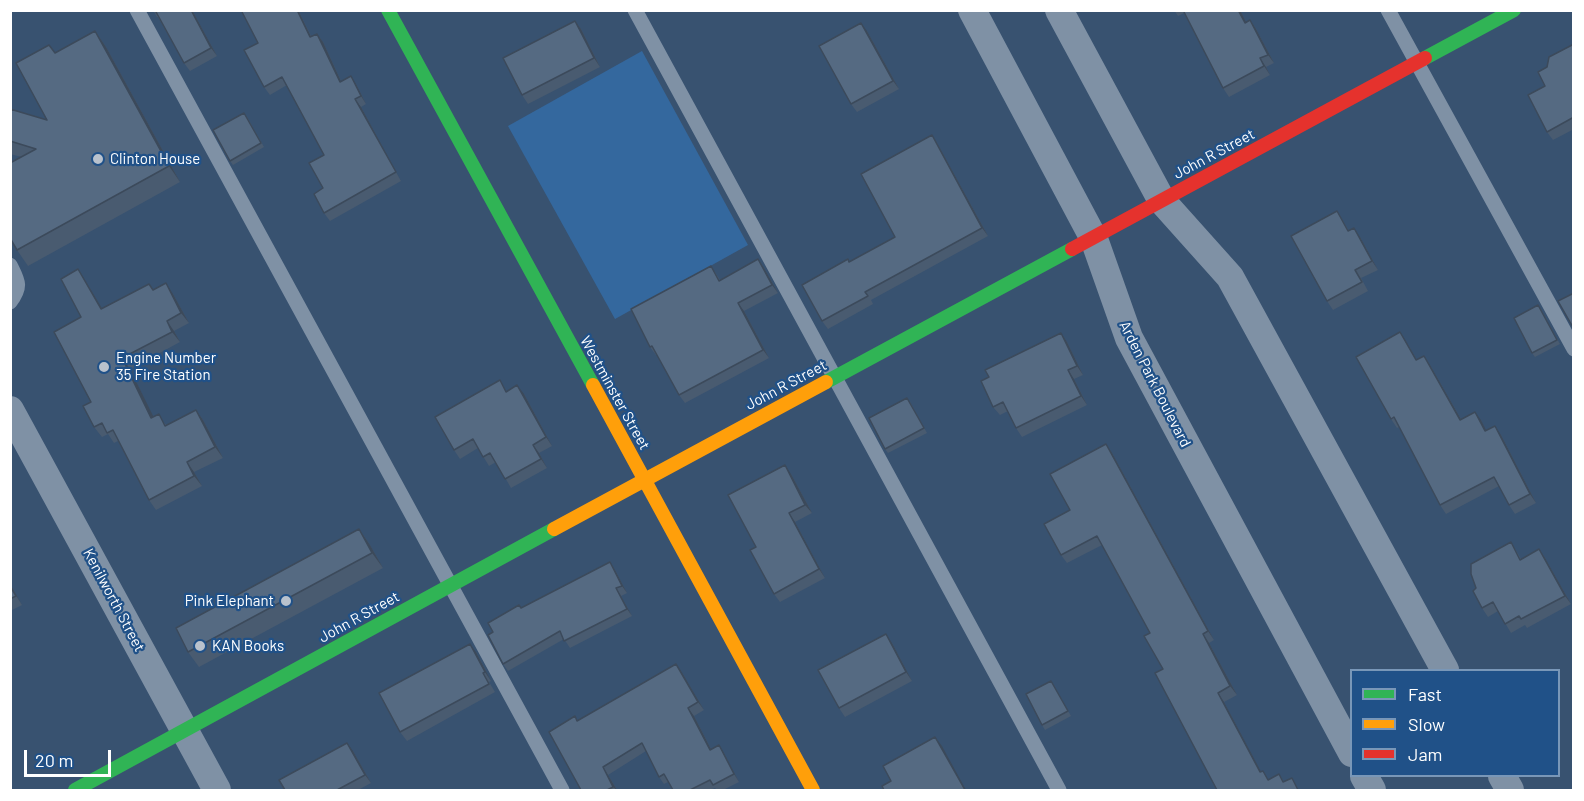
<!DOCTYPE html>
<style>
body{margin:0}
#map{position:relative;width:1584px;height:801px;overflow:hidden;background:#385270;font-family:Barlow,sans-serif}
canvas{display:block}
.frame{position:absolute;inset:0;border:12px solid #fff;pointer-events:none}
.legend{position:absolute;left:1350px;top:669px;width:210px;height:108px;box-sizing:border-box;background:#205188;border:2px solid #7997b8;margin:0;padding:8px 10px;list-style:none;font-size:18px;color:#fff}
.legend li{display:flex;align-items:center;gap:12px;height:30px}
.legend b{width:30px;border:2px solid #7997b8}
.scale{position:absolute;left:24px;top:750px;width:87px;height:27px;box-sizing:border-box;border:3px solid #fff;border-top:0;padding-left:8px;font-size:18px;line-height:21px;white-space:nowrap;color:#fff;-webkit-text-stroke:4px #205188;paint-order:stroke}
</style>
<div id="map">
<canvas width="1584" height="801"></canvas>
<div class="frame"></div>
<ul class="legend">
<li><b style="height:8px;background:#30b455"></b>Fast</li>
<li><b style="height:8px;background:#ff9f0a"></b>Slow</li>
<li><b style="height:8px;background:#e5322d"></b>Jam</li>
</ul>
<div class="scale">20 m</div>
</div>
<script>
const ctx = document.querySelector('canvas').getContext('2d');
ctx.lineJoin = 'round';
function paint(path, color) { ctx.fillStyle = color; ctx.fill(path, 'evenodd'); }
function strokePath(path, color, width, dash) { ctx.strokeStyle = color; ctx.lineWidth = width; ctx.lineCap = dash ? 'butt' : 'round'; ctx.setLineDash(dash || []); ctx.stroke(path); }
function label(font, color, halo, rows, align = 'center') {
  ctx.font = font + ' Barlow,sans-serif'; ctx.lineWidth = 4.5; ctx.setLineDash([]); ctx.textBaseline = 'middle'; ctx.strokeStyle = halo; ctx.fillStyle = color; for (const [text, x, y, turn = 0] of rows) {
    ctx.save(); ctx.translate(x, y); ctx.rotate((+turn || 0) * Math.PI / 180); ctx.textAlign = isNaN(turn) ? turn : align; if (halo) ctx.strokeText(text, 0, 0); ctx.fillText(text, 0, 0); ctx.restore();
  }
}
paint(new Path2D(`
 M642 51 748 245 615 319 508 126Z`), '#34689e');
strokePath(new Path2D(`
 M137 10 562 790
 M635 10 1059 790
 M1388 10 1574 349
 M10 265C18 281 22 286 10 302`), '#7f91a5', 15);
strokePath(new Path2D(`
 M972 10 1094 239 1129 338 1352 753
 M1059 10 1162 201 1230 277 1445 670
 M10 410 217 790
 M1364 776 1372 790
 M1502 776 1510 790`), '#7f91a5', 28);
strokePath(new Path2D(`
 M388 10 593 385
 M1425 58 1514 10
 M826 382 1072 249
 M75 790 554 529`), '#30b455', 14);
strokePath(new Path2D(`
 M593 385 813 790
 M554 529 826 382`), '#ff9f0a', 14);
strokePath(new Path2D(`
 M1072 249 1425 58`), '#e5322d', 14);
paint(new Path2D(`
 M153 10H192L217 56 190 71 184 63 158 17H157Z
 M241 10H298L311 36 317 34 323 42 341 81 356 84 366 104 361 107 401 181 330 221 324 213 323 188 324 155 287 85 270 95 264 87 258 43Z
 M1174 10H1240L1246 22 1250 20 1256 29 1274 63 1266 67 1270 75 1229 97 1223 88 1184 13 1178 16Z
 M575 21 581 29 600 67 528 104 522 95Z
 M95 31 106 47 180 182 28 266 17 250 22 157 10 154V109L47 120 49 45 55 53Z
 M867 31 899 89 857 112 851 104Z
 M1574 44V129L1553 140 1547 132V67Z
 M247 117 264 147 233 165 230 161Z
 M932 135 937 143 988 236 871 300 873 304 828 329 822 321 849 262 895 237Z
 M1337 211 1349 231 1360 237 1378 270 1361 278 1368 291 1333 310 1327 301Z
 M758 259 764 268 778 293 744 311 769 358 685 403 679 395 657 355H656L650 347 711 266 720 280Z
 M85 280 102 309 149 284 153 290 173 294 189 323 174 331 180 342 130 369 153 417 167 425 196 410 203 420 223 458 194 472 202 486 156 510 149 500 118 441 114 443 108 434 102 437 94 427 81 317Z
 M1538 305 1560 344 1535 357 1532 353Z
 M1061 333 1067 342 1083 375 1074 379 1087 405 1022 437 1016 428 1008 411 1000 415 993 407 989 377Z
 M1406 341 1417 360 1424 356 1430 365 1461 419 1481 420 1486 431 1501 435 1536 503 1515 514 1509 505 1499 486 1446 514 1440 505 1399 427 1397 428 1391 419Z
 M507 391 524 394 552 446 539 453 547 468 511 488 496 462 489 466 478 448 460 459 454 450Z
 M910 402 927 433 888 453 885 449Z
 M1106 444 1112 453 1214 640 1209 643 1237 695 1224 702 1261 772 1269 780 1279 774 1284 782 1300 790H1217L1163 669 1150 633 1102 545 1067 563 1061 555 1070 510Z
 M791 474 812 513 795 522 825 578 780 602 774 594 756 547Z
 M359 529 370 545 383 568 199 667 188 652Z
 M1511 542 1521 559 1539 549 1545 558 1571 604 1527 628 1525 625 1511 633 1498 611 1488 617 1482 608 1476 588Z
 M610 562 615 570 627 593 621 596 632 616 570 648 564 639 508 671 503 664 521 608Z
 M10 584 22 605 10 611Z
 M892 643 912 681 845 717 839 708Z
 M476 652 491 681 489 682 495 692 407 741 400 732Z
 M681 671 704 710 694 716 711 749 724 753 739 782 723 790H717L715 788 710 790H673L668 782 664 784 659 777 646 751 608 775 617 790H581L578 721Z
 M1051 681 1071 716 1045 730 1042 725Z
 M353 751 371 783 358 790H285Z`), '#495b70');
paint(new Path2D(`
 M191 10H192L217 56 211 48Z
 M297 10H298L315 45 310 37Z
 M1238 10H1240L1251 32 1245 23Z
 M1250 20 1256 29 1274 63 1268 55Z
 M575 21 581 29 600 67 594 58Z
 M861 23 867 31 899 89 893 81Z
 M95 31 106 47 180 182 169 166Z
 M317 34 323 42 345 90 340 82Z
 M1260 58 1266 67 1270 75 1264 66Z
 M351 76 356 84 366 104 361 96Z
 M355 99 361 107 401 181 396 172Z
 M932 135 937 143 988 236 982 228Z
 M1354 228 1360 237 1378 270 1372 261Z
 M758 259 764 268 778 293 772 285Z
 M78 269 85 280 109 320 101 309Z
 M166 283 173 294 189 323 181 313Z
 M738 303 744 311 769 358 763 350Z
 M167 321 174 331 180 342 172 332Z
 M1400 332 1406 341 1422 369 1416 360Z
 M1061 333 1067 342 1083 375 1077 366Z
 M1424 356 1430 365 1466 428 1460 420Z
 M122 358 130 369 159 428 151 418Z
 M1068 370 1074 379 1087 405 1081 396Z
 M517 385 524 394 552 446 546 437Z
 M196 410 203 420 223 458 215 447Z
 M1475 412 1481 420 1491 440 1485 431Z
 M1495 426 1501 435 1536 503 1530 494Z
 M1106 444 1112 453 1214 640 1208 631Z
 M533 445 539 453 547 468 541 459Z
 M187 462 194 472 202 486 194 476Z
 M785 465 791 474 812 513 805 505Z
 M789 513 795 522 825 578 819 569Z
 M359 529 370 545 383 568 372 553Z
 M1539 549 1545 558 1571 604 1565 596Z
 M610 562 615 570 627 593 622 586Z
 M10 584 22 605 10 586Z
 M616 588 621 596 632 616 627 609Z
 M886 634 892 643 912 681 906 672Z
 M1203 634 1209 643 1237 695 1230 686Z
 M470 644 476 652 491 681 485 672Z
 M676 664 681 671 704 710 698 702Z
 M1218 693 1224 702 1266 781 1260 772Z
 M688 708 694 716 715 757 710 750Z
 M935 737 942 746 966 790H965Z
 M347 743 353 751 371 783 365 775Z
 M719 745 724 753 739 782 734 774Z
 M603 767 608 775 617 790 613 787Z`), '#3c4a5b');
const building = new Path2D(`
 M155 10H191L211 48 184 63Z
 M241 10H297L310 37 317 34 340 82 351 76 361 96 355 99 396 172 324 213 314 194 323 188 309 163 324 155 282 77 264 87 244 50 258 43Z
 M1183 10H1238L1245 23 1250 20 1268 55 1260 58 1264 66 1223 88Z
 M575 21 594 58 522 95 503 58Z
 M861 23 893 81 851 104 819 46Z
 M95 31 169 166 17 250 10 238V163L36 149 10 141V109L47 120 16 63 49 45 55 53Z
 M1574 44V117L1547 132 1528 95 1545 86 1538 72 1547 67 1549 57Z
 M244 113 261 143 230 161 213 130Z
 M932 135 982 228 865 292 868 296 822 321 802 285 848 259 849 262 895 237 861 174Z
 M1337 211 1348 231 1354 228 1372 261 1355 270 1362 282 1327 301 1291 236Z
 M758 259 772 285 738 303 763 350 679 395 652 346 650 347 631 309 711 266 719 281Z
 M78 269 101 309 149 284 153 290 166 283 181 313 167 321 172 332 122 358 151 418 159 414 165 426 196 410 215 447 187 462 194 476 149 500 113 430 107 433 102 423 94 427 83 406 91 402 54 332 81 317 61 279Z
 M1574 293V329L1558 301Z
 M1538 305 1557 340 1532 353 1514 318Z
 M1400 332 1416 360 1424 356 1460 420 1475 412 1485 431 1495 426 1530 494 1509 505 1494 477 1440 505 1394 417 1391 419 1356 357Z
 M1061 333 1077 366 1068 370 1081 396 1016 428 1003 402 993 407 981 381 989 377 985 370Z
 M500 380 506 392 517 385 546 437 533 445 541 459 505 479 490 453 483 457 473 439 454 450 435 417Z
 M907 398 924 428 885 449 869 418Z
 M1106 444 1208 631 1203 634 1230 686 1218 693 1260 772 1263 771 1268 780 1279 774 1283 782 1292 778 1298 790H1217L1155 673 1163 669 1144 636 1150 633 1097 536 1061 555 1044 524 1070 510 1050 474Z
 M785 465 805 505 789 513 819 569 774 594 750 550 756 547 728 495Z
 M359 529 372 553 188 652 176 628Z
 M1511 542 1520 560 1539 549 1565 596 1521 619 1519 616 1505 624 1493 602 1482 608 1473 591 1476 588 1471 574V564Z
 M610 562 622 586 616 588 627 609 564 641 560 631 503 664 488 635 493 632 488 623 519 605 521 608Z
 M10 586 16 596 10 599Z
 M886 634 906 672 839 708 818 670Z
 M470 644 485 672 483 673 489 684 400 732 379 693Z
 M676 664 698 702 688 708 710 750 719 745 734 774 713 785 710 780 690 790H673L664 774 659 777 642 743 603 767 613 787 607 790H608H581L549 732 575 716 577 721Z
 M1051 681 1068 711 1042 725 1026 694Z
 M935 737 965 790H884L882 786 891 781 883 766Z
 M347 743 365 775 337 790H285L279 780Z`);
paint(building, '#556a82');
strokePath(building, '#3c4a5b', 1.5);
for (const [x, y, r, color] of [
 [98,159,6,"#b9c2cd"],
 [104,367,6,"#b9c2cd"],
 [286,601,6,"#b9c2cd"],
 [200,646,6,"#b9c2cd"]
]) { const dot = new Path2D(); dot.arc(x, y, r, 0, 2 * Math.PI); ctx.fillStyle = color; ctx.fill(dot); strokePath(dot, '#205188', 2); }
label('15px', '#fff', '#205188', [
 ["John R Street",1214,154,-28],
 ["Arden Park Boulevard",1155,384,63],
 ["John R Street",786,385,-28],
 ["Westminster Street",615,393,61],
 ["Kenilworth Street",114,600,62],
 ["John R Street",359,617,-29]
]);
label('15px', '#fff', '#205188', [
 ["Clinton House",110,159],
 ["Engine Number",116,358],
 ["35 Fire Station",116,375],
 ["Pink Elephant",274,601,"right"],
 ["KAN Books",212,646]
], 'left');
</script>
